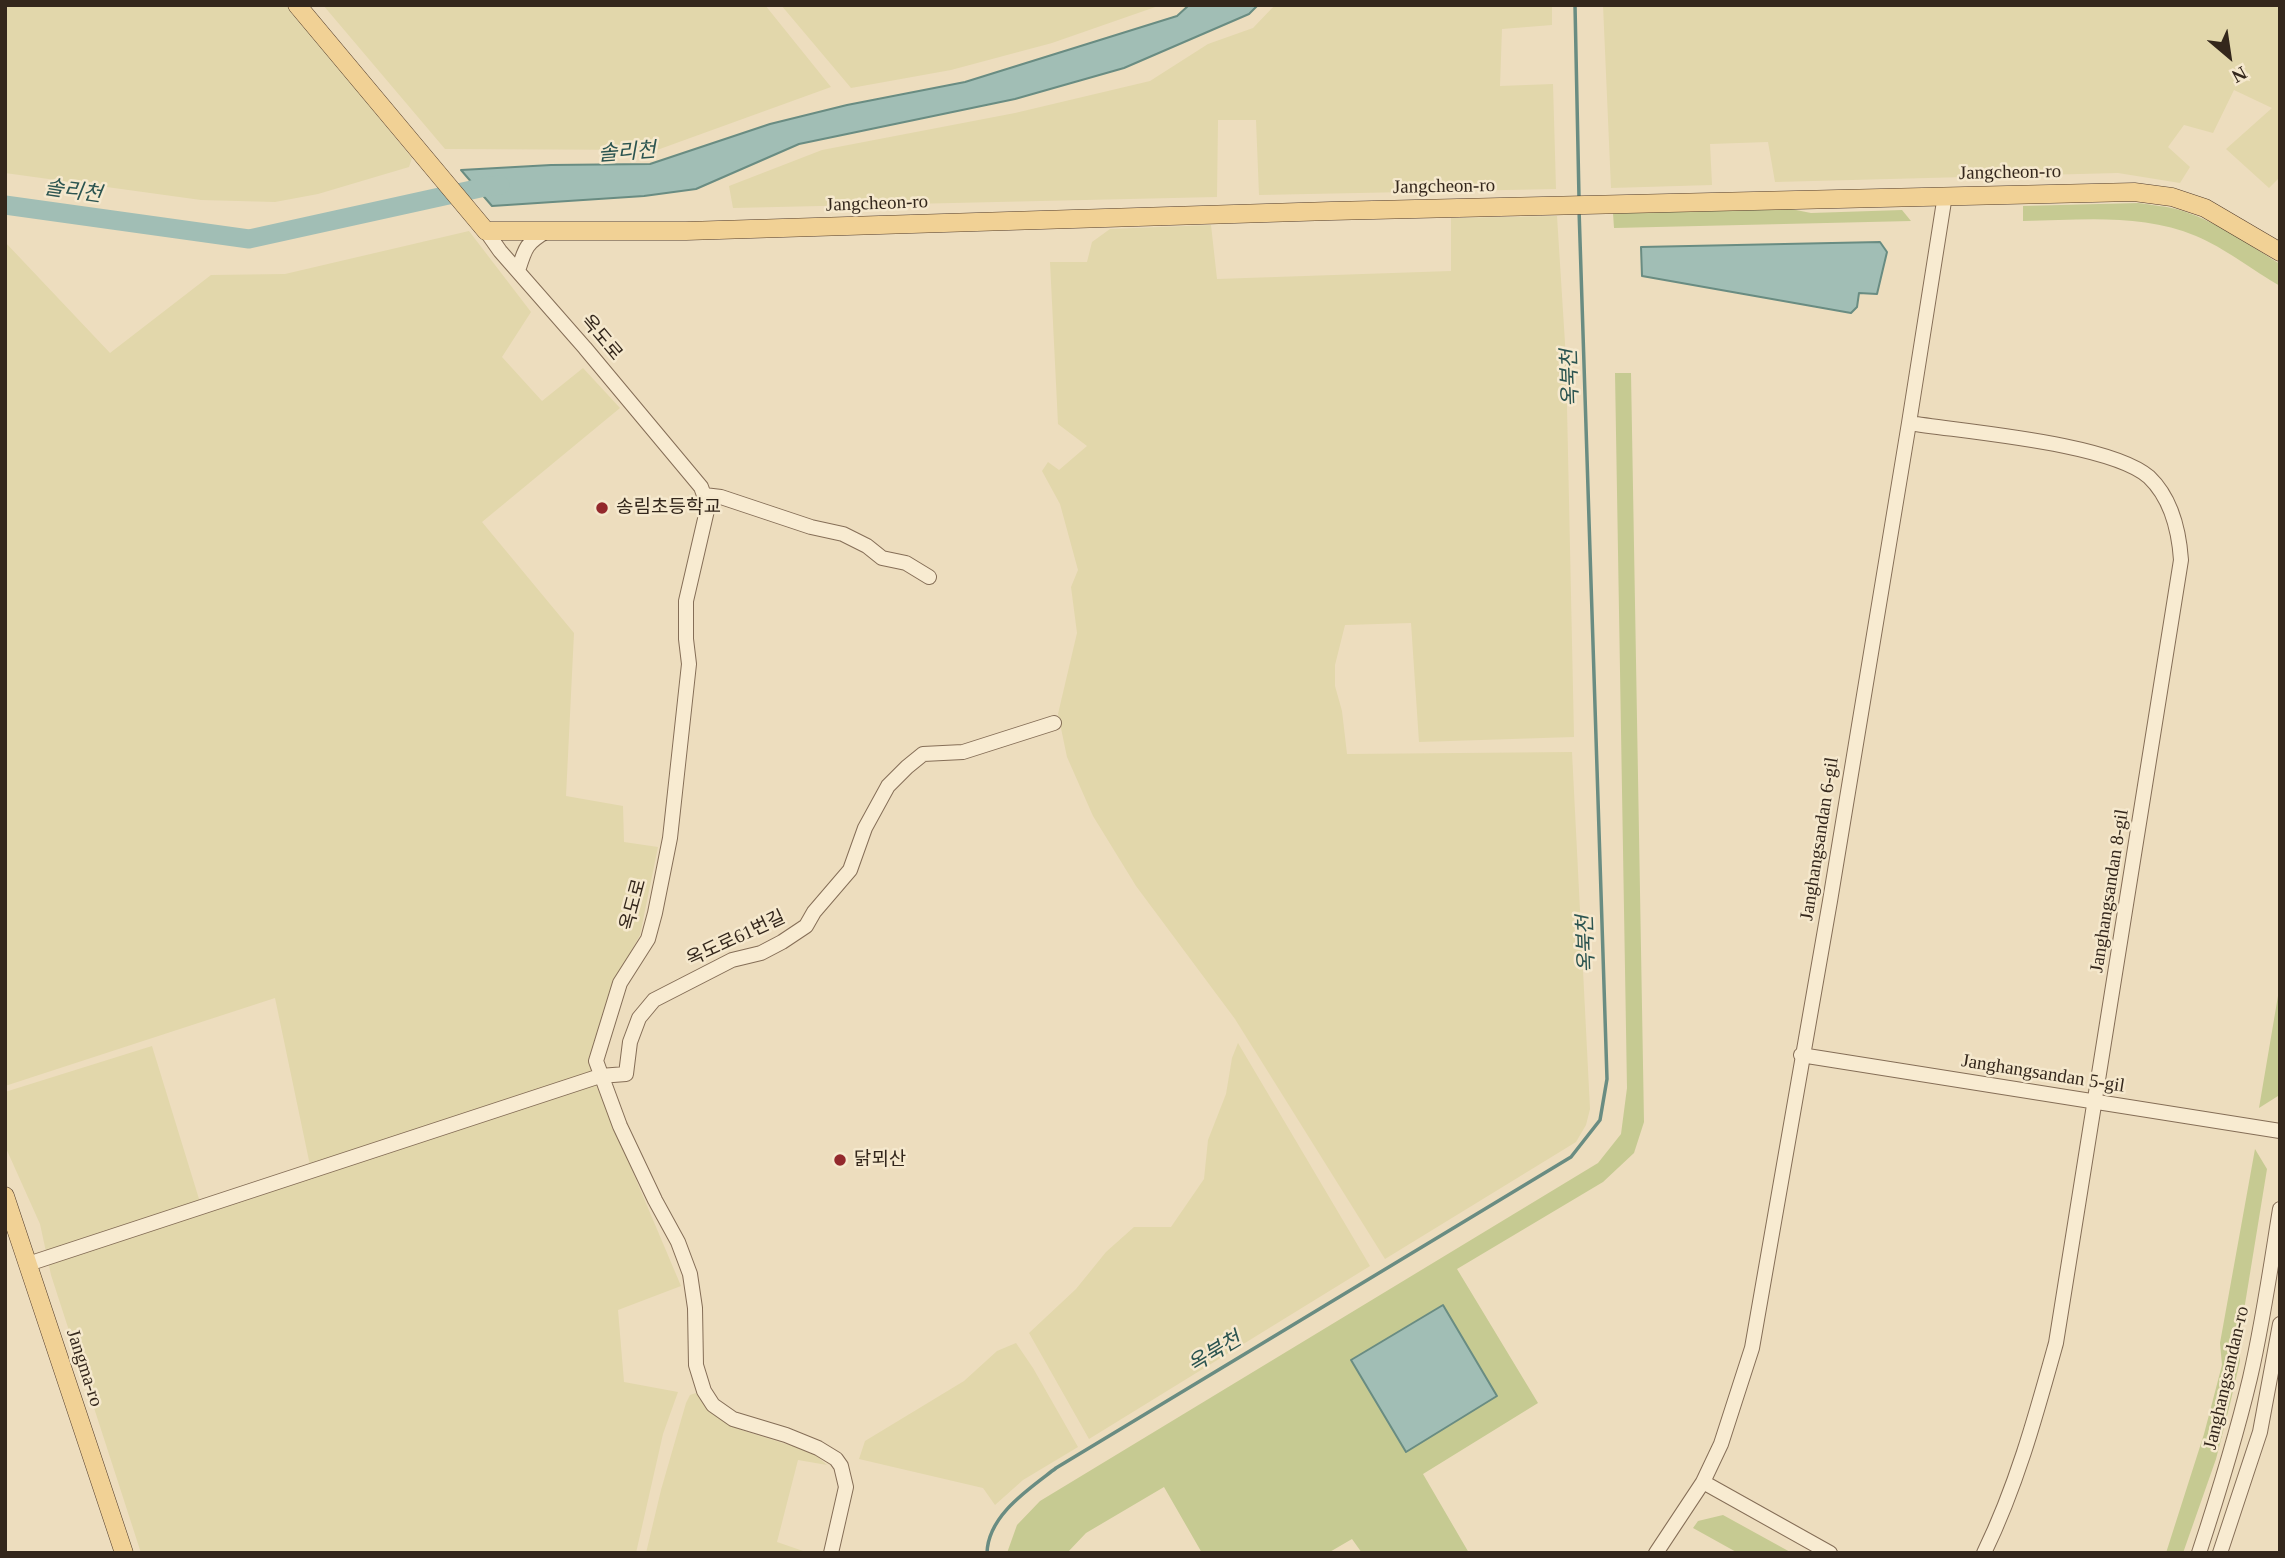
<!DOCTYPE html>
<meta charset="utf-8">
<style>
body{margin:0}
#map{position:relative;width:2285px;height:1558px;overflow:hidden;background:#edddbe;font-family:"Times New Roman",serif}
canvas{display:block}
.frame{position:absolute;inset:0;border:7px solid #34271c;pointer-events:none}
.north{position:absolute;left:2194px;top:21px;width:70px;height:70px;-webkit-text-stroke:5px #f5e8cd;paint-order:stroke;rotate:151deg;font-size:19px;font-weight:700;line-height:28px;text-align:center;color:#34271c}
.north::after{content:'';display:block;margin:auto;width:24px;height:32px;background:#34271c;clip-path:polygon(50% 0,100% 100%,50% 72%,0 100%)}
</style>
<div id="map">
<canvas width="2285" height="1558"></canvas>
<div class="frame"></div>
<div class="north">N</div>
</div>
<script>
const ctx = document.querySelector('canvas').getContext('2d');
ctx.lineJoin = 'round';
function paint(path, color) { ctx.fillStyle = color; ctx.fill(path, 'evenodd'); }
function strokePath(path, color, width, dash) { ctx.strokeStyle = color; ctx.lineWidth = width; ctx.lineCap = dash ? 'butt' : 'round'; ctx.setLineDash(dash || []); ctx.stroke(path); }
function label(font, color, halo, rows, align = 'center') {
  ctx.font = font + ' "Times New Roman","Noto Sans KR",serif'; ctx.lineWidth = 5; ctx.setLineDash([]); ctx.textBaseline = 'middle'; ctx.strokeStyle = halo; ctx.fillStyle = color; for (const [text, x, y, turn = 0] of rows) {
    ctx.save(); ctx.translate(x, y); ctx.rotate((+turn || 0) * Math.PI / 180); ctx.textAlign = isNaN(turn) ? turn : align; if (halo) ctx.strokeText(text, 0, 0); ctx.fillText(text, 0, 0); ctx.restore();
  }
}
paint(new Path2D(`
 M5 5H287L412 158 409 167 318 194 275 202 201 200 5 173Z
 M323 5H765L831 87 657 150 445 149Z
 M781 5H1161L1052 43 951 70 851 88Z
 M1275 5H1552V25L1502 29 1500 86 1553 84 1556 189 1259 195 1256 120H1218L1217 197 733 208 729 186 822 150 1015 113 1150 81 1208 44 1253 28Z
 M1603 5H2280V177L2269 188 2226 149 2272 108 2234 90 2213 133 2184 125 2168 147 2190 167 2180 183 2118 173 1775 182 1768 142 1710 144 1712 185 1611 188Z
 M1557 216 1566 359 1574 737 1419 742 1411 623 1345 625 1335 665V686L1342 711 1347 754 1572 752 1590 1109 1586 1125 1576 1142 1385 1259 1235 1019 1136 886 1093 816 1067 757 1058 714 1077 633 1071 587 1078 570 1060 504 1042 471 1048 462 1059 470 1087 446 1058 424 1050 262H1087L1092 242 1110 229 1211 225 1217 279 1451 271V218Z
 M469 231 531 312 502 357 542 401 583 368 620 408 482 522 574 633 566 796 623 806 624 842 658 847 640 935 614 983 590 1061 593 1078 681 1286 618 1310 624 1382 678 1392 663 1434 636 1553H141L51 1275 40 1224 5 1146V1092L152 1046 203 1212 312 1175 275 998 5 1086V242L110 353 211 275 285 274Z
 M1238 1043 1370 1266 1089 1439 1029 1333 1076 1289 1106 1252 1134 1227H1171L1204 1179 1208 1140 1226 1094 1232 1058Z
 M1016 1343 1033 1368 1078 1447 1023 1480 995 1505 983 1488 859 1459 865 1441 964 1381 997 1351Z
 M696 1393 714 1414 741 1430 812 1452 827 1465 798 1460 777 1542 809 1553H646L661 1490 686 1403 690 1395Z`), '#e2d7ab');
paint(new Path2D(`
 M2138 203C2151 205 2164 206 2176 209 2213 219 2248 244 2280 264V286C2254 271 2223 247 2196 236 2141 213 2081 220 2023 221V206Z
 M1786 208 1811 213 1902 210 1911 221 1614 228 1613 213Z
 M1615 373H1631L1644 1122 1634 1153 1603 1182 1457 1269 1538 1403 1423 1474 1469 1553H1362L1352 1539 1328 1553H1202L1164 1487 1086 1533 1067 1553H1007L1017 1525 1040 1501 1598 1163 1621 1134 1627 1088Z
 M2280 988 2278 1096 2259 1108 2279 990Z
 M2255 1149 2267 1169 2239 1341 2240 1361 2230 1404 2216 1459 2183 1553H2166L2204 1434 2222 1365 2220 1343Z
 M1723 1515 1792 1553H1738L1693 1528 1698 1521Z`), '#c6ca92');
const water = new Path2D(`
 M1189 5H1258L1249 14 1124 68 1015 99 799 144 696 189 644 196 492 206 461 170 551 165 650 164 770 124 847 105 965 82 1177 16Z
 M1880 242 1887 252 1877 294 1859 293 1857 307 1851 313 1642 276 1641 247Z
 M1443 1305 1497 1396 1406 1452 1351 1360Z`);
paint(water, '#a1beb5');
strokePath(water, '#698c82', 2);
strokePath(new Path2D(`
 M1575 5 1579 198
 M987 1553C988 1515 1029 1489 1056 1468L1571 1157 1600 1120 1607 1079 1579 209`), '#698c82', 3.5);
strokePath(new Path2D(`
 M5 205 249 239 485 187 500 185`), '#a1beb5', 19);
const minor = new Path2D(`
 M486 231 500 251 585 348 701 487 708 506 686 601V639L689 664 670 838 655 913 648 939 620 983 596 1061 620 1126 655 1200 678 1242 690 1274 695 1308 696 1365 704 1391 713 1405 733 1419 786 1435 818 1448 836 1459 841 1466 846 1487 831 1553
 M518 271C525 248 526 243 547 231
 M1909 423C1965 432 2110 443 2149 477 2172 499 2179 531 2181 560L2056 1343C2036 1415 2017 1485 1984 1553
 M704 495 721 497 811 527 843 534 867 546 882 558 906 563 929 577
 M1801 1055 2280 1131
 M28 1264 600 1076 626 1074 630 1042 639 1018 654 1000 732 960 761 953 782 942 806 926 814 912 850 870 865 828 888 786 907 767 923 754 963 752 1054 723
 M1703 1482 1830 1553
 M1656 1553 1703 1482 1721 1444 1752 1348 1830 901 1909 423 1945 195
 M2199 1553C2218 1495 2236 1437 2250 1378 2263 1322 2271 1265 2280 1209
 M2220 1553 2260 1432 2280 1324`);
const major = new Path2D(`
 M297 5 486 231H686L1331 211 2134 192 2172 197 2205 208 2280 252
 M5 1196 124 1553`);
strokePath(minor, '#856e57', 16);
strokePath(major, '#523c2c', 19);
strokePath(minor, '#f8ebd1', 14);
strokePath(major, '#f1d195', 18);
for (const [x, y, r, color] of [
 [602,508,7,"#93282c"],
 [840,1160,7,"#93282c"]
]) { const dot = new Path2D(); dot.arc(x, y, r, 0, 2 * Math.PI); ctx.fillStyle = color; ctx.fill(dot); strokePath(dot, '#f5e8cd', 2.5); }
label('19px', '#34271c', '#f5e8cd', [
 ["Jangcheon-ro",2010,173,-1],
 ["Jangcheon-ro",1444,187,-1],
 ["Jangcheon-ro",877,204,-2],
 ["옥도로",601,338,50],
 ["Janghangsandan 6-gil",1820,839,-81],
 ["Janghangsandan 8-gil",2110,891,-81],
 ["옥도로",634,905,-75],
 ["옥도로61번길",736,939,-25],
 ["Janghangsandan 5-gil",2043,1074,9],
 ["Jangma-ro",84,1368,72],
 ["Janghangsandan-ro",2227,1378,-77]
]);
label('19px', '#34271c', '#f5e8cd', [
 ["송림초등학교",616,508],
 ["닭뫼산",854,1160]
], 'left');
label('italic 21px', '#2b5450', '#f5e8cd', [
 ["솔리천",627,153,-4],
 ["솔리천",73,192,8],
 ["옥북천",1571,378,-92],
 ["옥북천",1587,944,-92],
 ["옥북천",1215,1353,-31]
]);
</script>
